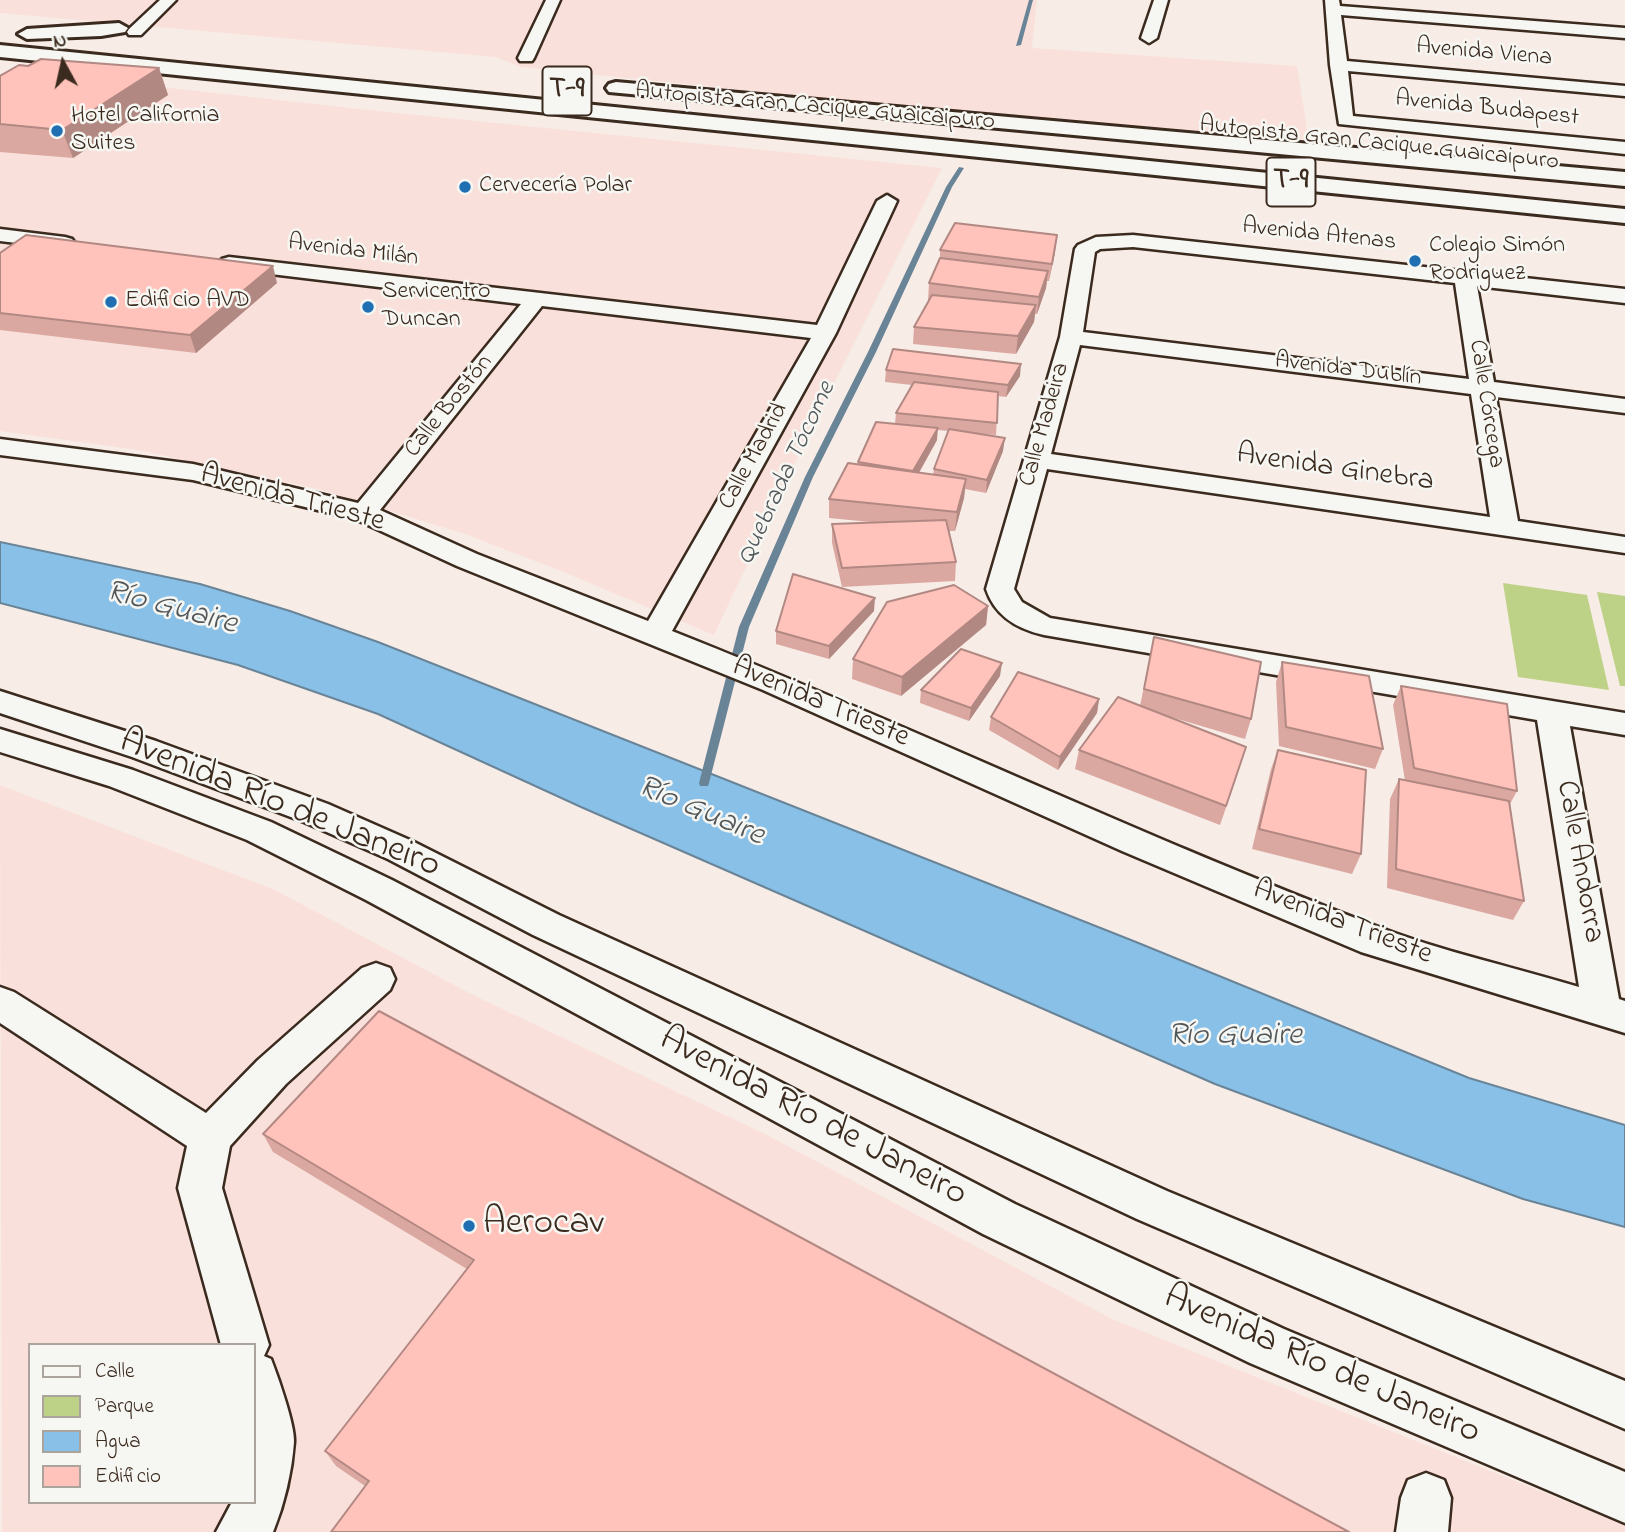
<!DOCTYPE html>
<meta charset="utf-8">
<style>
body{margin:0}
#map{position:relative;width:1625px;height:1532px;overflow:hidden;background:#f8ece7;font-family:"Indie Flower",sans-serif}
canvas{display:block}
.legend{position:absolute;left:28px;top:1343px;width:228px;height:161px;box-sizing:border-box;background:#f6f6f2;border:2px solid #aba49d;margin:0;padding:9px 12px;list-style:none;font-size:21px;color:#3b2a1e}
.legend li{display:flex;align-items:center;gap:14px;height:35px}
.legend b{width:35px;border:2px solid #aba49d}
.north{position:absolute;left:28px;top:28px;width:70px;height:70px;-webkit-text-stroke:5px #f6f6f2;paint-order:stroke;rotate:352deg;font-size:19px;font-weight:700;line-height:28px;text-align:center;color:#3b2a1e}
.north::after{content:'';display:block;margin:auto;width:24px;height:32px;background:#3b2a1e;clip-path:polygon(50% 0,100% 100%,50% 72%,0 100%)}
</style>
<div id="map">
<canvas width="1625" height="1532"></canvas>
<ul class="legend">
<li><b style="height:9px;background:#f6f6f2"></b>Calle</li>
<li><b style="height:19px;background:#bed287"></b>Parque</li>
<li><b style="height:19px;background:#89c0e7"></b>Agua</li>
<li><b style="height:19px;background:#ffc3bb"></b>Edificio</li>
</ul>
<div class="north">N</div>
</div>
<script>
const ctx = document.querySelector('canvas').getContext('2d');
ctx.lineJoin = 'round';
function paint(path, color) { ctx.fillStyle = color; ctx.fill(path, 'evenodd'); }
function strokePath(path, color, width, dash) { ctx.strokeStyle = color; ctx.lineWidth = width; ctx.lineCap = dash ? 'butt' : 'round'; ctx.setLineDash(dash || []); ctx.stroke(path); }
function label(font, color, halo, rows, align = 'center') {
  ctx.font = font + ' "Indie Flower",sans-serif'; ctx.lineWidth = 5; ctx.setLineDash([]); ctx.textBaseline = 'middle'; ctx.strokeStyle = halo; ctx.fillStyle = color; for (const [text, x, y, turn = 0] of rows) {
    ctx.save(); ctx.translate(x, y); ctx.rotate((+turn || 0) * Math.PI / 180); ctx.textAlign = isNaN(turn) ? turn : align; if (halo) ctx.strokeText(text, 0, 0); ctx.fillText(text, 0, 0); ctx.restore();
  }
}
paint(new Path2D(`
 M0 0H1037L1032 48 1297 66 1309 142 859 102 520 67 496 57 0 13Z
 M52 75 387 112 942 168 808 435 714 635 561 571 465 534 318 489 138 450 0 431V82Z
 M0 785 275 890 473 995 765 1134 1112 1319 1625 1525V1532H2ZM30 1345H254V1502H30Z`), '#fae0da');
paint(new Path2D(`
 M1503 583 1587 595 1609 690 1518 677Z
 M1597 592 1625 596V686H1620Z`), '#bed287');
const water = new Path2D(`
 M0 542 200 584 290 611 378 642 1136 942 1469 1078 1625 1125V1227L1523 1199 1215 1084 581 807 378 714 238 665 0 603Z`);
paint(water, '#89c0e7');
strokePath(water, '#6a8497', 2);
paint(new Path2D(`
 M1029 0H1033L1021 45 1016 46Z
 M959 167 964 168 952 187 876 352 813 477 749 627 709 783 708 786H700L699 783 739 627 805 477 868 352 946 187Z`), '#6a8497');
const minor = new Path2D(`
 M160 0H176L141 35H129L127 32 129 29Z
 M546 0H560L534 58 532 61H520L518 58Z
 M1154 0H1168L1157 38 1149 43 1141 38Z
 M1325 0H1339L1340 6 1625 28V38L1341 15 1347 61 1625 86V96L1348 71 1353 116 1625 142V154L1339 124 1330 65Z
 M887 195 897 201 836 333 672 631C910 725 1141 837 1381 928 1444 952 1513 967 1579 987L1537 720 1044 635C1017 629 995 616 986 589L1060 337 1075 249 1078 245 1096 237 1133 235 1625 289V303L1477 286 1494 382 1625 399V413L1496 397 1518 521 1625 537V553L1047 469 1014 589 1022 602 1050 618 1625 713V735L1570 726 1619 999 1625 1001V1033L1361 952 1122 851 763 690 457 566 355 519 193 480 0 455V439L193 464 358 503 521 304 229 269 222 267 218 263 222 259 229 257 817 325 877 201ZM1133 247 1455 283 1469 379 1083 332 1095 252 1100 249ZM542 306 811 338 648 621 477 554 380 510ZM1080 345 1471 394 1490 517 1051 454Z
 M0 229 65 237 72 239 75 243 72 247 65 249 0 241Z
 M0 691 156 741 328 804 412 841 559 915 1167 1191 1625 1381V1429L1137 1219 533 935 388 859 304 822 132 757 0 713Z
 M0 729 133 770 271 822 392 880 1015 1204 1284 1329 1625 1472V1523L1250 1363 983 1234 366 900 247 840 109 786 0 752Z
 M376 963 390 968 395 979 390 990 286 1084 230 1146 222 1188 269 1345 264 1356 271 1359C278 1377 295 1425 294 1442 292 1471 284 1505 273 1532H216L232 1502H254V1345H221L178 1188 187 1146 0 1023V987L14 992 206 1113 258 1060 362 968Z
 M1426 1473 1444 1480 1451 1498 1448 1532H1396L1401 1498 1408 1480Z`);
const highway = new Path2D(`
 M119 23 128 28 125 32 101 36 27 39 18 34 27 29Z
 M0 45 1625 209V223L0 57Z
 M616 82 1625 172V186L609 92 606 88 609 84Z`);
strokePath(minor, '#3b2a1e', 5);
strokePath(highway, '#3b2a1e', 6);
paint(minor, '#f6f6f2');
paint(highway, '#f6f6f2');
paint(new Path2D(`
 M159 68 168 95 73 158 0 152V76Z
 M940 250 1055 252 1049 281H1047L1046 288 1037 314H1035L1034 322 1016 354 913 344 914 327 929 300H928L929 283 940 259Z
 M0 253 277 283 196 353 0 330Z
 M886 370 1020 376 1006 397 998 396 996 435 970 433 1003 451 986 493 965 489 964 498 955 531H949L956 562 955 581 842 587 832 543V524L870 522 829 518V499L858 465V462L895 424 896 413 912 385 885 382ZM937 430 949 431 934 469 933 475 919 473 937 440Z
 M988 606 986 625 901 696 852 679 853 659Z
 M874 611 829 659 776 644V631Z
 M1154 637 1251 719 1245 739 1164 715 1240 767 1220 825 1075 769 1079 750 1140 706Z
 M1282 662 1383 749 1375 769 1279 746 1276 682Z
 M1000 676 969 721 920 703 921 690Z
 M1401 686 1517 791 1510 804 1524 901 1513 920 1387 888 1390 799 1399 779 1405 781 1393 705Z
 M1099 699 1097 713 1058 770 989 730 991 717Z
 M1278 750 1361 854 1352 874 1252 849 1271 769Z
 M263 1134 1349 1532 365 1486 336 1466 325 1451 467 1269 273 1152Z`), '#dba8a1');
paint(new Path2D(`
 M159 68 168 95 73 158 62 130Z
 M1057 235 1055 252 1049 281 1052 264Z
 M273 266 277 283 196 353 190 335Z
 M1048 271 1046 288 1037 314 1039 297Z
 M1036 305 1034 322 1016 354 1018 336Z
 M1021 364 1020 376 1006 397 1008 385Z
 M938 428 937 440 913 483V471Z
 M1005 438 1003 451 986 493 987 480Z
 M966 479 964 498 955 531 957 512Z
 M875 598 874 611 829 659V646Z
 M988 606 986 625 901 696 902 677Z
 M1002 663 1000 676 969 721 971 708Z
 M1099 699 1097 713 1058 770 1060 757Z`), '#b28883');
const building = new Path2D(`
 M41 59 159 68 62 130 0 124V76L19 65 28 66Z
 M955 223 1057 235 1052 264 940 250Z
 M26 235 273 266 190 335 0 313V253Z
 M940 258 1048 271 1039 297 929 283Z
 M932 295 1036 305 1018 336 914 327Z
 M893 349 1021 364 1008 385 886 370Z
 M914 382 998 392 997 423 896 413Z
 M876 422 938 428 913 471 858 462Z
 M949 429 1005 438 987 480 934 469Z
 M848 463 966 479 957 512 829 499Z
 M946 520 956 562 842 568 832 524Z
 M793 574 875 598 829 646 776 631Z
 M954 585 988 606 902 677 853 659 887 602Z
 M1154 637 1261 662 1251 719 1144 689Z
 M961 649 1002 663 971 708 921 690Z
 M1282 662 1369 676 1383 749 1286 727Z
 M1018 672 1099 699 1060 757 991 717Z
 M1401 686 1507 704 1517 791 1414 768Z
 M1118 697 1246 747 1226 806 1079 750Z
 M1278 750 1366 770 1361 854 1259 829Z
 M1399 779 1509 801 1524 901 1396 869Z
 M379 1011 1349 1532H331L369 1481 325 1451 474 1260 263 1134Z`);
paint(building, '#ffc3bb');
strokePath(building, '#b28883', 2);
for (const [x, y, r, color] of [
 [57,131,7,"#1f6fb2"],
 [465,187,7,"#1f6fb2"],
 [1415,261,7,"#1f6fb2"],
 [111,302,7,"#1f6fb2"],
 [368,307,7,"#1f6fb2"],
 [469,1226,7,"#1f6fb2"]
]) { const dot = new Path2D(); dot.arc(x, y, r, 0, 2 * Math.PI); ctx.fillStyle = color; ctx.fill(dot); strokePath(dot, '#f6f6f2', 2.5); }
label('24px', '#3b2a1e', '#f6f6f2', [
 ["Avenida Viena",1484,54,5],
 ["Autopista Gran Cacique Guaicaipuro",815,108,5],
 ["Avenida Budapest",1487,110,6],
 ["Autopista Gran Cacique Guaicaipuro",1379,145,6],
 ["Avenida Atenas",1319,236,6],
 ["Avenida Milán",353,252,7],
 ["Avenida Dublín",1348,371,7],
 ["Calle Córcega",1485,404,81],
 ["Calle Bostón",450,407,-51],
 ["Calle Madeira",1046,425,-74],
 ["Calle Madrid",755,457,-61]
]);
label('24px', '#3b2a1e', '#f6f6f2', [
 ["Hotel California",71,117],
 ["Suites",71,145],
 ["Cervecería Polar",479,187],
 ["Colegio Simón",1429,247],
 ["Rodriguez",1429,275],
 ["Servicentro",382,293],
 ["Duncan",382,321],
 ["Edificio AVD",125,302]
], 'left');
label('italic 26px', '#52575a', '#f6f6f2', [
 ["Quebrada Tócome",788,474,-65]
]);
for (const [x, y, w] of [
 [567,91,49],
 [1291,182,49]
]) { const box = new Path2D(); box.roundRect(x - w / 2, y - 24.5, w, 49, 5); ctx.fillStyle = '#f6f6f2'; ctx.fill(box); strokePath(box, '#3b2a1e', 2); }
label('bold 28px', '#3b2a1e', null, [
 ["T-9",567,91],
 ["T-9",1291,182]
]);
label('30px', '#3b2a1e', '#f6f6f2', [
 ["Avenida Ginebra",1335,470,8],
 ["Avenida Trieste",292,500,15],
 ["Avenida Trieste",820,704,23],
 ["Calle Andorra",1578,862,80],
 ["Avenida Trieste",1342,924,21]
]);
label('italic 32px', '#52575a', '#f6f6f2', [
 ["Río Guaire",171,610,15],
 ["Río Guaire",700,813,23],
 ["Río Guaire",1235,1038]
]);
label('37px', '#3b2a1e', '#f6f6f2', [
 ["Avenida Río de Janeiro",279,806,22],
 ["Avenida Río de Janeiro",812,1119,28],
 ["Avenida Río de Janeiro",1321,1367,24]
]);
label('37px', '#3b2a1e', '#f6f6f2', [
 ["Aerocav",483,1226]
], 'left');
</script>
